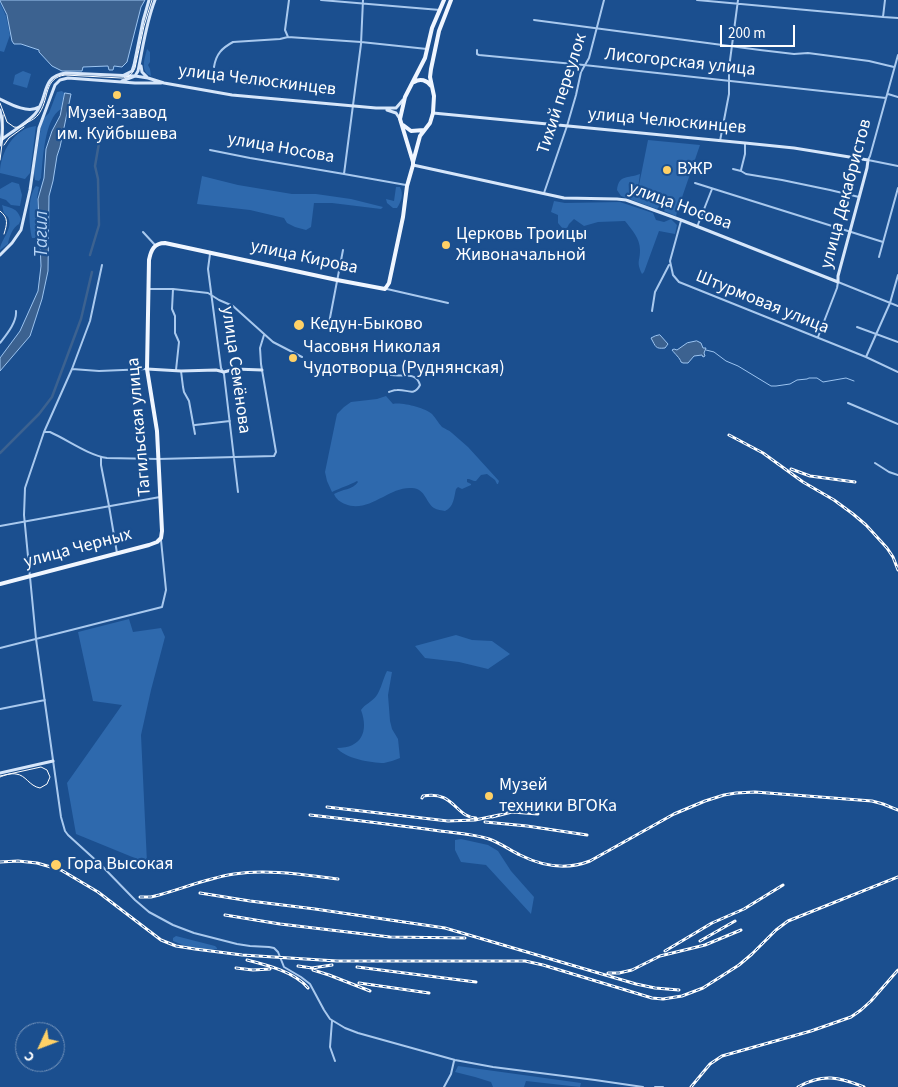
<!DOCTYPE html>
<meta charset="utf-8">
<style>
body{margin:0}
#map{position:relative;width:898px;height:1087px;overflow:hidden;background:#1b4f8f;font-family:"Source Sans 3",sans-serif}
canvas{display:block}
.north{position:absolute;left:15px;top:1022px;width:50px;height:50px;box-sizing:border-box;background:#1b4f8f;border:1px solid #7695bc;border-radius:50%;rotate:227deg;font-size:14px;font-weight:700;line-height:20px;text-align:center;color:#fff}
.north::after{content:'';display:block;margin:auto;width:18px;height:22px;background:#ffd166;clip-path:polygon(50% 0,100% 100%,50% 72%,0 100%)}
.scale{position:absolute;left:720px;top:25px;width:75px;height:22px;box-sizing:border-box;border:2px solid #fff;border-top:0;padding-left:6px;font-size:15px;line-height:18px;white-space:nowrap;color:#fff;-webkit-text-stroke:4px #1b4f8f;paint-order:stroke}
</style>
<div id="map">
<canvas width="898" height="1087"></canvas>
<div class="north">С</div>
<div class="scale">200 m</div>
</div>
<script>
const ctx = document.querySelector('canvas').getContext('2d');
ctx.lineJoin = 'round';
function paint(path, color) { ctx.fillStyle = color; ctx.fill(path, 'evenodd'); }
function strokePath(path, color, width, dash) { ctx.strokeStyle = color; ctx.lineWidth = width; ctx.lineCap = dash ? 'butt' : 'round'; ctx.setLineDash(dash || []); ctx.stroke(path); }
function label(font, color, halo, rows, align = 'center') {
  ctx.font = font + ' "Source Sans 3",sans-serif'; ctx.lineWidth = 4.5; ctx.setLineDash([]); ctx.textBaseline = 'middle'; ctx.strokeStyle = halo; ctx.fillStyle = color; for (const [text, x, y, turn = 0] of rows) {
    ctx.save(); ctx.translate(x, y); ctx.rotate((+turn || 0) * Math.PI / 180); ctx.textAlign = isNaN(turn) ? turn : align; if (halo) ctx.strokeText(text, 0, 0); ctx.fillText(text, 0, 0); ctx.restore();
  }
}
paint(new Path2D(`
 M0 3 6 16 10 35 4 52 0 51Z
 M147 49 150 52V62L148 65 150 69 151 76 147 74C141 67 145 58 147 49Z
 M23 71 31 74 27 88 13 84 15 75Z
 M62 91 64 93 61 109C44 119 43 160 41 178L39 181 35 180 34 173 41 127 43 119 49 113 57 92Z
 M36 126 30 173 25 179 0 173C0 153 14 128 36 126Z
 M648 140 700 145 677 212 676 216 664 211 666 207 659 204V207L657 209 621 196 617 190C619 174 627 179 640 174L637 195 654 202 637 195Z
 M202 176 238 185 292 194H316L351 199 383 207 381 209 332 203H314L311 227 306 230 295 227 287 223 284 218 250 210 197 204Z
 M12 182 19 184 22 195 20 206 11 205 6 200 0 198V189Z
 M36 186 39 187 37 198 40 235 36 238H32C29 226 27 196 36 186Z
 M396 187H400C404 194 401 202 397 208H393L387 203 386 199 394 201Z
 M554 201 565 203 620 202 653 213 656 220 664 222 671 219 677 225 675 234 659 231 644 272 642 274C636 261 640 262 640 250 640 238 632 230 625 221L598 222 584 226 574 219 569 224 566 230 563 229 558 223V215L551 212Z
 M2 205C13 209 17 208 21 219L19 224C13 227 9 237 8 244L0 250C0 241 12 230 9 220 8 215 7 217 4 213 3 211 3 208 2 205Z
 M386 396 393 404C402 402 425 408 432 414 436 418 438 423 442 427 445 429 449 430 452 433L468 447 499 481 498 484H497L495 480 487 474 481 475 476 481H474L469 479H467V482L471 484V485L462 489 458 487 456 489C454 497 454 507 445 511 442 510 437 510 434 508 426 503 425 488 412 488 389 486 369 514 345 504 340 502 336 499 334 494 342 489 353 490 358 482L357 481C350 485 340 488 332 492L327 481 325 472 337 414 344 407 351 402 377 399Z
 M129 619 133 632 161 628 165 637 151 690 141 735 147 863 76 834 67 783 122 705 93 701 78 632Z
 M456 635 472 640 492 641 510 654 488 669 459 662 425 658 415 646Z
 M387 671 392 672 388 695 390 721 392 729 398 739 400 758C395 760 389 762 384 763 371 763 344 758 337 748 361 748 369 732 361 710 365 704 372 702 377 695 381 689 383 679 387 671Z
 M461 839 488 845 498 851 511 871 534 897 531 914 486 865 461 862 455 850V840Z
 M176 936 215 946 217 948V949C203 950 185 947 173 941V938Z
 M458 1066 581 1083 580 1087 526 1081 524 1087H493L491 1082 475 1077 455 1072Z`), '#2e69ad');
const water = new Path2D(`
 M0 0H145L141 7 127 62 122 67 114 66 113 70H109L108 66 83 67 82 71H62L52 66 39 52V50L21 44H14L12 41 7 15Z
 M65 93 71 94 60 147 57 156 53 181 49 196 48 271 42 299 30 336 0 371V358L20 331 38 291 41 266 38 199 44 178 46 149 52 131 60 116Z
 M660 335 668 344 665 348C655 349 656 347 651 338L655 336Z
 M697 341 701 343 703 348H706L704 353 705 356 703 357 702 355 694 356 688 363H683L681 362C680 358 675 354 672 350L674 349 677 350 687 343Z`);
paint(water, '#3c6290');
strokePath(water, '#9cc4f0', 1);
strokePath(new Path2D(`
 M706 350 714 352 726 361 738 366 771 386H776L790 384 797 380 807 379 809 378H817L823 382 846 378 854 381`), '#9cc4f0', 1);
strokePath(new Path2D(`
 M90 255 99 225 98 179 95 166 99 143
 M0 453 39 414 52 397 81 319 92 272`), '#3c6290', 2.5);
strokePath(new Path2D(`
 M321 0 440 10
 M697 0 883 17 898 18
 M883 17 885 0
 M534 20 760 50 794 54 808 53 869 61 894 67
 M288 37 285 30 289 0
 M477 50V54L479 55 584 65 886 98
 M898 55 870 156 868 160 898 166
 M214 67C216 54 222 48 233 42L280 39 288 37 361 42 427 49
 M888 94 898 97
 M720 141 729 94V68L738 0
 M210 150 250 158 344 174 406 185
 M733 169 741 171 746 174 782 180 830 190 859 197
 M741 170 745 154V143
 M344 174 361 44 363 0
 M695 183 883 242
 M544 193 567 126 576 95 581 72 589 58 604 0
 M681 221 670 261 673 275 679 282 866 357 898 372
 M697 227 712 189
 M143 232 155 245
 M210 254 208 269 221 368 224 374 238 492
 M879 257 898 188
 M102 265 90 321 72 369 44 432 25 488 24 515 36 639 61 817 65 831 68 835 101 865 135 900 149 912 173 925 194 933 237 944 250 946 269 947 274 948 278 952 284 967 301 977 310 984 324 1010 330 1019 345 1028 358 1033 455 1060 493 1067 595 1080 643 1087
 M148 289H173L208 293 219 300 233 306 273 342 302 357
 M173 289 172 309 175 316V333L179 342 176 370
 M387 289 448 303
 M652 311 655 292 669 265
 M329 323 343 250
 M857 327 898 342
 M818 337 837 288 838 282 898 306
 M0 343C7 334 17 322 16 311
 M866 357 890 303 898 275
 M72 369 99 371 147 369
 M380 369C384 371 388 374 391 375 402 377 416 371 420 385 414 397 407 389 397 390 394 390 392 391 389 392
 M181 371 183 387 184 392 189 401 195 434
 M848 403 898 424
 M195 425 230 421
 M44 432H50C68 440 88 455 107 458L158 459 274 456 276 452 261 364 260 348 264 335
 M101 457V465L109 506 117 553
 M875 463 889 472 898 475
 M0 526 160 497
 M0 648 162 607 166 590 161 540
 M0 709 45 700
 M332 1021 330 1047 335 1061
 M444 1087 451 1074 454 1061
 M655 1087H663`), '#a9c9ee', 2);
strokePath(new Path2D(`
 M141 66 142 72 147 77
 M124 75 132 71 134 65 143 21 149 0
 M122 81 135 76 138 71C143 47 146 23 155 0
 M0 99C10 104 28 114 39 107
 M0 110C3 122 3 134 0 145
 M387 110 396 113 400 119
 M1 140C12 131 26 124 35 114 49 98 40 76 66 73L135 76 148 78 164 83 232 95 376 108H396L403 100
 M413 165 564 198 617 199 626 200 681 220 838 282V276L867 168 868 160 794 148 745 143 433 113
 M0 255 12 243 21 230 30 190 39 128 55 85 60 80 68 78 135 83H161
 M147 369 181 371 216 370 224 372 235 369 262 370
 M0 773 53 761`), '#d6e6fa', 3);
strokePath(new Path2D(`
 M414 82C420 78 427 80 431 86
 M403 125 411 131 424 130
 M413 162 400 119 405 97 425 58 432 28 444 0
 M0 584 149 545 157 542 161 538 162 531 157 431 147 369 149 260C151 250 154 243 165 243L337 280 385 289 389 283 403 217 407 186 413 165V162L420 136 430 123 433 113 434 96 430 77 431 69 439 31 451 0`), '#f0f6ff', 4);
strokePath(new Path2D(`
 M0 103 7 122 14 127C20 128 23 126 28 122 33 120 38 116 40 112 49 98 44 78 65 75L121 78C128 78 132 75 135 68L144 26 152 0
 M4 145 9 138 24 127
 M0 160 3 136V115
 M0 211C9 218 7 224 4 234
 M0 776 41 767 47 770 50 777 47 784 40 788C29 786 26 775 16 774 11 773 5 775 0 777`), '#fff', 1);
const rail = new Path2D(`
 M729 435 763 453 803 482 834 500 853 514 866 525 887 548 893 557 898 570
 M791 469 810 476 855 482
 M422 798 423 796C454 790 455 817 476 818
 M327 807 448 821 475 820 499 815
 M310 815C354 820 397 825 440 831 456 833 474 834 489 839 500 843 510 850 520 855 542 866 567 870 590 861L674 814 705 801 724 795 736 793 755 792 872 801 883 804 898 810
 M492 817 512 812 538 814
 M485 822 527 826 587 835
 M0 862 18 861 37 863 61 870 98 892 161 940 176 946 195 949 242 955 337 961H525L543 965 652 998 663 999 682 996 703 988 739 965 752 954 776 930 788 921 898 877
 M200 893 250 901 315 909 445 928 636 984 655 988 679 990
 M140 897H151L159 895C184 888 208 878 234 874 268 869 304 875 338 879
 M225 915 280 924 390 937 465 938
 M700 941 735 921
 M665 951 712 923 744 909 783 885
 M247 960C267 965 295 972 308 988
 M298 966 312 968 332 965
 M357 967 476 982
 M236 968 253 970 270 969
 M313 970 329 975 370 991
 M608 973H619L632 970 660 956 705 945 741 930
 M359 983 429 993
 M691 1087 710 1064 722 1056 811 1031 851 1017 861 1010 871 1001 898 970
 M798 1087C823 1073 839 1077 864 1087`);
strokePath(rail, '#fff', 3);
strokePath(rail, '#1b4f8f', 1, [4]);
for (const [x, y, r, color] of [
 [117,95,5,"#ffd166"],
 [667,170,5,"#ffd166"],
 [446,245,5,"#ffd166"],
 [299,325,6,"#ffd166"],
 [293,358,5,"#ffd166"],
 [489,796,5,"#ffd166"],
 [56,865,6,"#ffd166"]
]) { const dot = new Path2D(); dot.arc(x, y, r, 0, 2 * Math.PI); ctx.fillStyle = color; ctx.fill(dot); strokePath(dot, '#1b4f8f', 2); }
label('18px', '#fff', '#1b4f8f', [
 ["Лисогорская улица",680,63,6],
 ["улица Челюскинцев",257,81,7],
 ["Тихий переулок",563,94,-72],
 ["улица Челюскинцев",667,122,5],
 ["улица Носова",281,149,10],
 ["улица Декабристов",847,194,-75],
 ["улица Носова",680,207,20],
 ["улица Кирова",304,258,12],
 ["Штурмовая улица",762,303,22],
 ["улица Семёнова",235,370,82],
 ["Тагильская улица",140,427,-95],
 ["улица Черных",78,549,-15]
]);
label('18px', '#fff', '#1b4f8f', [
 ["Музей-завод",117,114,"center"],
 ["им. Куйбышева",117,135,"center"],
 ["ВЖР",677,170],
 ["Церковь Троицы",456,235],
 ["Живоначальной",456,256],
 ["Кедун-Быково",310,325],
 ["Часовня Николая",303,348],
 ["Чудотворца (Руднянская)",303,369],
 ["Музей",499,786],
 ["техники ВГОКа",499,807],
 ["Гора Высокая",67,865]
], 'left');
label('italic 19px', '#b5d3f5', '#1b4f8f', [
 ["Тагил",43,234,-90]
]);
</script>
